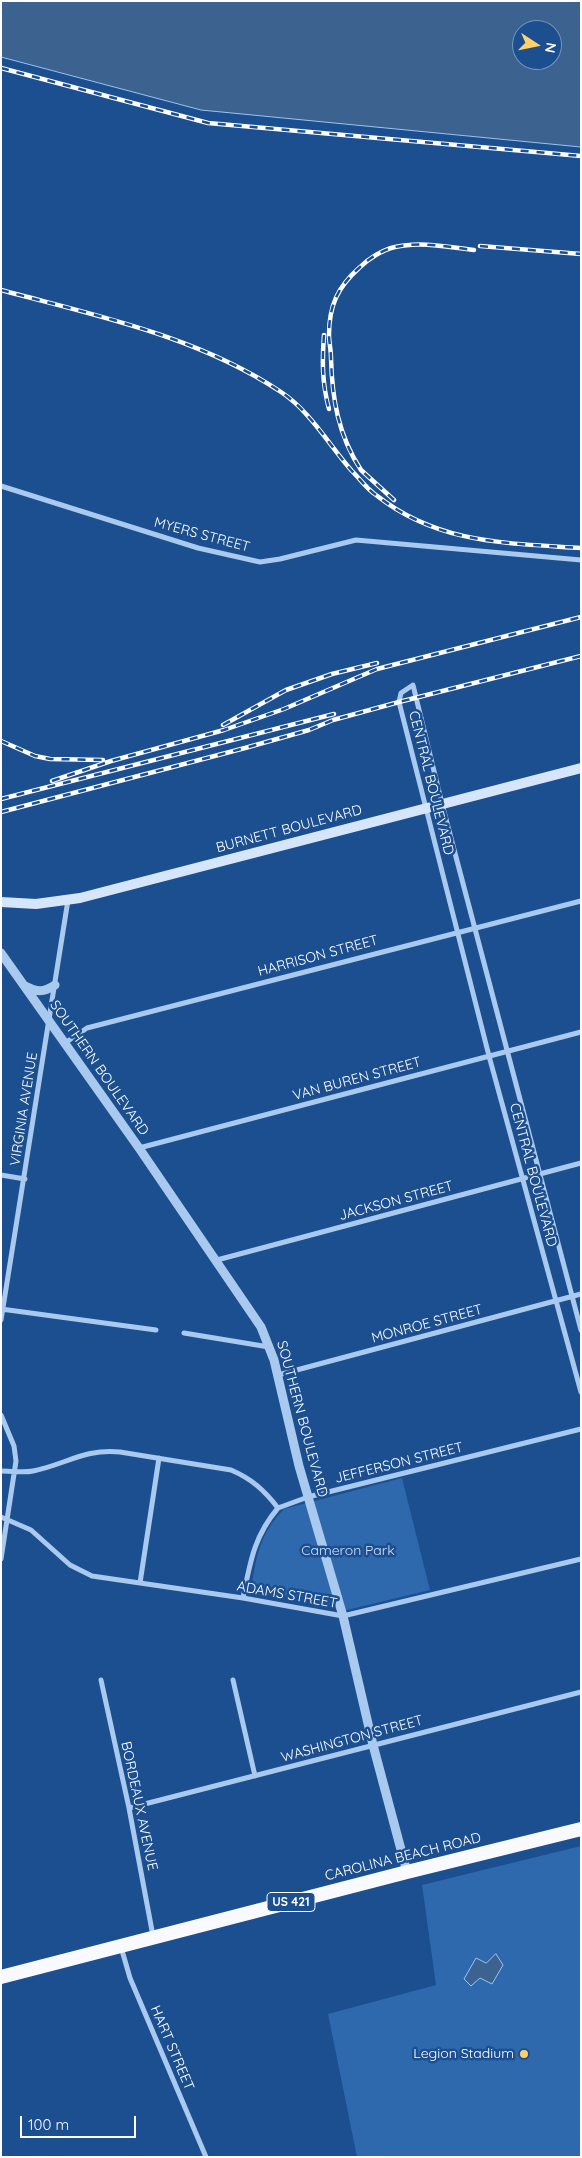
<!DOCTYPE html>
<style>
body{margin:0}
#map{position:relative;width:582px;height:2158px;overflow:hidden;background:#1b4f8f;font-family:Quicksand,sans-serif}
canvas{display:block}
.frame{position:absolute;inset:0;border:2px solid #fff;pointer-events:none}
.north{position:absolute;left:512px;top:20px;width:50px;height:50px;box-sizing:border-box;background:#1b4f8f;border:1px solid #7695bc;border-radius:50%;rotate:101deg;font-size:14px;font-weight:700;line-height:20px;text-align:center;color:#fff}
.north::after{content:'';display:block;margin:auto;width:18px;height:22px;background:#ffd166;clip-path:polygon(50% 0,100% 100%,50% 72%,0 100%)}
.scale{position:absolute;left:20px;top:2116px;width:116px;height:22px;box-sizing:border-box;border:2px solid #fff;border-top:0;padding-left:6px;font-size:15px;line-height:18px;white-space:nowrap;color:#fff;-webkit-text-stroke:4px #1b4f8f;paint-order:stroke}
</style>
<div id="map">
<canvas width="582" height="2158"></canvas>
<div class="frame"></div>
<div class="north">N</div>
<div class="scale">100 m</div>
</div>
<script>
const ctx = document.querySelector('canvas').getContext('2d');
ctx.lineJoin = 'round';
function paint(path, color) { ctx.fillStyle = color; ctx.fill(path, 'evenodd'); }
function strokePath(path, color, width, dash) { ctx.strokeStyle = color; ctx.lineWidth = width; ctx.lineCap = dash ? 'butt' : 'round'; ctx.setLineDash(dash || []); ctx.stroke(path); }
function label(font, color, halo, rows, align = 'center') {
  ctx.font = font + ' Quicksand,sans-serif'; ctx.lineWidth = 5; ctx.setLineDash([]); ctx.textBaseline = 'middle'; ctx.strokeStyle = halo; ctx.fillStyle = color; for (const [text, x, y, turn = 0] of rows) {
    ctx.save(); ctx.translate(x, y); ctx.rotate((+turn || 0) * Math.PI / 180); ctx.textAlign = isNaN(turn) ? turn : align; if (halo) ctx.strokeText(text, 0, 0); ctx.fillText(text, 0, 0); ctx.restore();
  }
}
paint(new Path2D(`
 M402 1478 430 1590 347 1610 329 1605 262 1594 251 1589C257 1555 259 1535 284 1509Z
 M581 1846V2157H357L328 2014 436 1985 422 1885Z`), '#2e69ad');
const water = new Path2D(`
 M1 1H581V147L201 110 1 57ZM522 30H552V60H522Z
 M496 1954 503 1965 492 1984 480 1978 471 1986 464 1979 476 1958 486 1963Z`);
paint(water, '#3c6290');
strokePath(water, '#9cc4f0', 1);
strokePath(new Path2D(`
 M1 486 198 548 260 562 280 559 356 540 581 560
 M65 1043 87 1028 581 901
 M139 1148 581 1032
 M1 1175 25 1179
 M217 1260 581 1163
 M1 1309 156 1330
 M1 1320 68 900
 M581 1330 442 804 413 685 401 693 399 702 489 1056 581 1392
 M184 1333 269 1347
 M278 1375 581 1294
 M1 1415 14 1446 16 1461 1 1559
 M1 1471C11 1471 23 1473 33 1471 64 1465 86 1448 120 1452L231 1470C252 1479 264 1490 278 1508
 M278 1508 308 1497 581 1429
 M1 1517 31 1530 70 1565 92 1576 243 1598 343 1616 581 1559
 M140 1583 159 1458
 M243 1598C250 1563 254 1536 278 1508
 M101 1680 129 1808 153 1936
 M233 1680 255 1776
 M129 1808 581 1692
 M121 1947 130 1978 206 2157`), '#a9c9ee', 5);
strokePath(new Path2D(`
 M1 953 139 1148 261 1327 274 1360 299 1466 343 1616 373 1745 407 1872
 M25 986C37 992 43 993 55 985`), '#a9c9ee', 9);
strokePath(new Path2D(`
 M1 902 36 904 80 898 581 768`), '#d6e6fa', 10);
strokePath(new Path2D(`
 M1 1977 407 1872 581 1829`), '#f8faff', 14);
const rail = new Path2D(`
 M1 68 208 123 581 156
 M480 246 581 254
 M1 290C97 316 197 336 281 392 310 411 329 445 352 471 360 479 367 489 376 495 438 544 505 543 581 548
 M324 335C322 361 322 383 329 409
 M394 500 361 470C338 435 332 398 331 358 331 350 329 342 329 335 329 305 338 287 359 268 368 259 382 250 395 247 420 241 449 247 474 250
 M223 725 286 690 332 674 377 663
 M1 741 35 756 50 759 103 760
 M52 781 111 761 224 730 284 709 377 669 581 617
 M1 799 334 714
 M1 812 245 748 309 730 333 720 399 702 581 656`);
strokePath(rail, '#fff', 4.5);
strokePath(rail, '#1b4f8f', 2.5, [8]);
for (const [x, y, r, color] of [
 [524,2054,5,"#ffd166"]
]) { const dot = new Path2D(); dot.arc(x, y, r, 0, 2 * Math.PI); ctx.fillStyle = color; ctx.fill(dot); strokePath(dot, '#1b4f8f', 2); }
for (const [x, y, w] of [
 [291,1902,48]
]) { const box = new Path2D(); box.roundRect(x - w / 2, y - 9.5, w, 19, 4); ctx.fillStyle = '#1b4f8f'; ctx.fill(box); strokePath(box, '#fff', 1); }
label('bold 12px', '#fff', null, [
 ["US 421",291,1902]
]);
label('14px', '#fff', '#1b4f8f', [
 ["MYERS STREET",202,535,15],
 ["CENTRAL BOULEVARD",431,783,76],
 ["BURNETT BOULEVARD",289,829,-15],
 ["HARRISON STREET",318,956,-15],
 ["SOUTHERN BOULEVARD",99,1068,55],
 ["VAN BUREN STREET",357,1079,-15],
 ["VIRGINIA AVENUE",24,1109,-81],
 ["CENTRAL BOULEVARD",533,1175,75],
 ["JACKSON STREET",396,1201,-15],
 ["MONROE STREET",427,1324,-15],
 ["SOUTHERN BOULEVARD",302,1419,75],
 ["JEFFERSON STREET",399,1463,-14],
 ["ADAMS STREET",287,1595,10],
 ["WASHINGTON STREET",352,1739,-15],
 ["BORDEAUX AVENUE",139,1806,78],
 ["CAROLINA BEACH ROAD",403,1857,-14],
 ["HART STREET",172,2048,67]
]);
label('14px', '#cfe3fa', '#1b4f8f', [
 ["Cameron Park",348,1551]
]);
label('14px', '#fff', '#1b4f8f', [
 ["Legion Stadium",514,2054]
], 'right');
</script>
